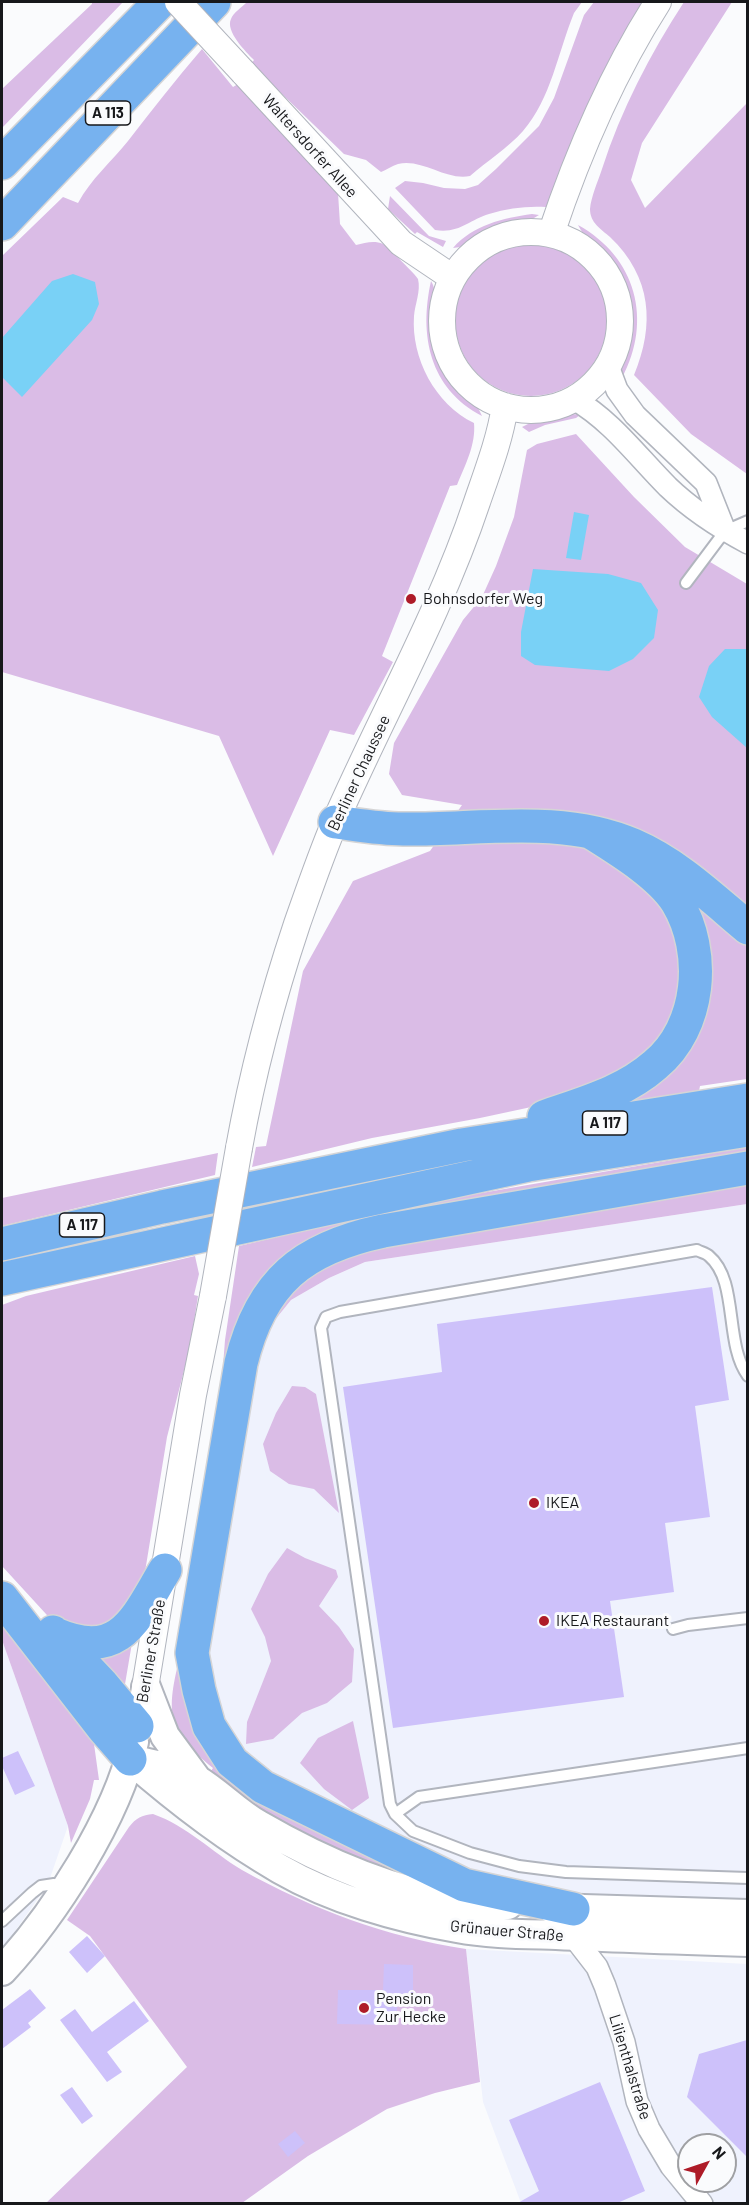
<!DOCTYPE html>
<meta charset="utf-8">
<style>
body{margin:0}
#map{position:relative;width:749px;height:2205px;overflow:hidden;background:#fafbfd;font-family:Barlow,sans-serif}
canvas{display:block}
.frame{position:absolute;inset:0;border:3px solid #17181b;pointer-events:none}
.north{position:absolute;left:677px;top:2133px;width:60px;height:60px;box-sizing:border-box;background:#fafbfd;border:2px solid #9fa0a3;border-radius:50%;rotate:50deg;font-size:16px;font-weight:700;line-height:24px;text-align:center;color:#17181b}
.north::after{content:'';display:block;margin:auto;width:21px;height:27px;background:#ae1b28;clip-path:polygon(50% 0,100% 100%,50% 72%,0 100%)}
</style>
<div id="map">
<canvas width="749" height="2205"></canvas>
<div class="frame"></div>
<div class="north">N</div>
</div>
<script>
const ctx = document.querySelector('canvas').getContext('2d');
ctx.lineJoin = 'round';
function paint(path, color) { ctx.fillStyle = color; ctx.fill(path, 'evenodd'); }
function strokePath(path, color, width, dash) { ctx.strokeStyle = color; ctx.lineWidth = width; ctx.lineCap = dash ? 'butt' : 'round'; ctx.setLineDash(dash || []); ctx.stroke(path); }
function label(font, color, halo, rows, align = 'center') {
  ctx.font = font + ' Barlow,sans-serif'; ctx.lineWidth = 6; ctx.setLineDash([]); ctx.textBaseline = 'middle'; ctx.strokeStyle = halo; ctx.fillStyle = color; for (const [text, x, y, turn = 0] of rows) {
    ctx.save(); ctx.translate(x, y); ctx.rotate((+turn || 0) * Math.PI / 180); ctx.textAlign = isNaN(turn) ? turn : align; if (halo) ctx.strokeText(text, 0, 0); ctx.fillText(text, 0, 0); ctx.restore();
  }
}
paint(new Path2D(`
 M747 1204V1902L600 1900 480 1882 256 1772 219 1725 205 1641 253 1363 266 1331 291 1300 329 1278 365 1262Z
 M2 1640 68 1826 48 1884 2 1950Z
 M466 1949 747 1964V2203H521L483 2102ZM689 2145H725V2181H689Z`), '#eff2fd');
paint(new Path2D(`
 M92 2H123L2 128V89L92 4Z
 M247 2H582L574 13C558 52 551 99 523 131 508 148 487 161 470 176 446 181 422 158 398 164 392 166 386 170 381 172L366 160 344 154 251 64 254 60C246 52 225 31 231 19 233 13 242 7 247 2Z
 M594 2H646L603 80 546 207C527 206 508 208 489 214 469 220 459 234 435 230L395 188 405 181 423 183 444 188 465 189 478 185 496 169 539 126 554 98 584 15Z
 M684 2H732L642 143 631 180 645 208 747 103V474L691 434 634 375C655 325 652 277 610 237 601 229 590 223 590 209 591 197 598 181 602 169 621 110 650 54 684 2Z
 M202 49 233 87 238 84 338 193 340 224 356 245C365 243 374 240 383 244 387 246 417 276 418 279 421 291 415 304 414 316 411 358 435 404 474 423 476 445 465 465 457 485L450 486 382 656 393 662 354 735 330 730 273 856 219 736 2 672V256L63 197 78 203C91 179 111 162 128 141 152 110 176 79 202 49Z
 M390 196 429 236 446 241 443 247 417 232 415 234 388 209Z
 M532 214 539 215C525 225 508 224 493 231 478 237 469 247 453 248 473 225 503 218 532 214Z
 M578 225C636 257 653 320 622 378 618 358 630 335 628 313 627 292 616 269 602 254 593 244 584 237 578 225Z
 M455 320a76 76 0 1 1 152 0a76 76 0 1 1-152 0Z
 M431 281C440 296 432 312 433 327 434 335 436 343 438 350 446 377 472 391 482 416 429 388 419 335 431 281Z
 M567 413 580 415 576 418 545 425 529 432 522 427 540 418Z
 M576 434 634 497 685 547 747 584V911L657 890 687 965 667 1039 592 1094 480 1118 372 1138 252 1167 256 1147 266 1146 303 971 353 881 430 851 462 805 402 795 389 774 394 743 463 620 482 597 496 566 514 517 527 450 537 444Z
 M676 883 747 940V1079L700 1086 699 1091 629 1102 684 1048Z
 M747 1147V1159L333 1234 221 1392 225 1340 239 1246 418 1204Z
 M218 1153 215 1175 2 1226V1198Z
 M747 1178V1204L365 1262 329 1278 291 1300 266 1331 268 1314 323 1258Z
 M195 1256 199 1274 194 1295 198 1296 190 1347 167 1437 144 1578 109 1632 57 1626 2 1566V1305L26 1296Z
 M292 1386 305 1387 316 1394 339 1513 314 1489 289 1484 270 1471 263 1444 276 1413Z
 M287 1548 305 1558 336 1570 338 1577 319 1606 339 1627 354 1649 352 1682 327 1703 302 1713 273 1739 246 1744 247 1722 271 1661 265 1637 251 1609 268 1574Z
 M2 1614 88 1730 94 1744 99 1780H94L90 1799 71 1843 68 1826 2 1640Z
 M133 1637 124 1690 90 1652Z
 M180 1656 208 1744 432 1884 336 1854 251 1806 209 1774 213 1768C166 1730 166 1713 180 1656Z
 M353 1721 369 1798 352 1810 324 1789 300 1763 318 1738Z
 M153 1814C187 1826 212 1852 242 1870 312 1909 386 1937 466 1949L480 2082 435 2093 387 2109 308 2156 242 2203 45 2204 187 2067 90 1936 67 1920 129 1827C136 1818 142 1815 153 1814Z`), '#dabce6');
paint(new Path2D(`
 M73 274 95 282 99 304 92 320 22 397 2 377V338L52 281Z
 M574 512 589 515 581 560 566 558Z
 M533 569 608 574 641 583 658 610 654 638 633 659 609 671 535 665 521 656V632Z
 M725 649H747V748L712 717 699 697 709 666Z`), '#79d1f6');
paint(new Path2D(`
 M712 1287 729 1400 695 1406 710 1517 665 1523 674 1592 610 1601 624 1697 393 1728 343 1387 442 1372 437 1324Z
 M18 1751 35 1786 15 1795 2 1766V1758Z
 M87 1936 105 1956 87 1973 69 1952Z
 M384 1964 413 1965V1993H405V2006H397V2025L337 2024 338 1990H383Z
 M30 1989 46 2008 28 2023 31 2027 2 2049V2010Z
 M134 2001 149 2021 107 2052 122 2072 107 2082 60 2020 75 2009 92 2032Z
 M747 2040V2157L687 2097 699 2054Z
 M600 2082 645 2191 615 2204H516L539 2191 509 2120Z
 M72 2087 93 2116 82 2124 60 2095Z
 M295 2131 305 2143 288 2157 278 2144Z`), '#cdc1fa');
const service = new Path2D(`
 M686 583 725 531 748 521
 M748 1376C724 1344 739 1281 709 1256 706 1253 700 1252 697 1250L340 1312 326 1317 321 1328 390 1804 395 1814 413 1831 470 1853 519 1866 566 1872 748 1878
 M673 1629 688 1625 748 1618
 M395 1814 419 1797 748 1748
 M2 1921 32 1893 41 1886 54 1884 64 1890`);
const minor = new Path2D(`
 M608 366 617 390 635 415 706 483 725 531
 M574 399C612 421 637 456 668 487 691 509 720 528 748 543
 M573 1936 597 1967 605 1986 624 2042 637 2101 649 2129 671 2166 702 2204`);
const tertiary = new Path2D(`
 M243 72 401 243 453 278
 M442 321a89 89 0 1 1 178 0a89 89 0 1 1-178 0Z
 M551 234C578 153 612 74 658 2
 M239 1148C253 1070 272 999 297 924 309 890 321 855 335 822 382 715 440 613 477 502 488 470 500 439 505 406
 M142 1706 193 1395 213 1296`);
const secondary = new Path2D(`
 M146 1687 165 1736 196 1778
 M130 1759C177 1800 226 1838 280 1869 332 1899 398 1918 457 1928 489 1934 524 1934 556 1935 620 1938 684 1940 748 1942
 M135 1760C155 1765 177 1768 196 1779 218 1792 236 1812 259 1825 321 1861 390 1891 462 1903 477 1905 493 1904 508 1905
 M551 1908 748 1914
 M2 1971C54 1915 117 1818 134 1742`);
const motorway = new Path2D(`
 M2 163 160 2
 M2 224 214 2
 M335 822C358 825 380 829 403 829 479 830 561 814 633 845 677 864 712 898 748 928
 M544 1117C583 1103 623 1093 655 1065 701 1027 707 952 677 902 660 875 619 850 592 833
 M2 1244 162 1207 462 1145 748 1100
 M2 1279 528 1165 748 1130
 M2 1598 103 1728 130 1759
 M53 1632 102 1684 137 1726
 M55 1634C121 1662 136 1618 165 1570
 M573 1909 464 1885 263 1787 232 1762 209 1726 199 1690 192 1653 241 1363C261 1281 303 1248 383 1231L748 1168`);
strokePath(service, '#b1b5be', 14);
strokePath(minor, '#b1b5be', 24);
strokePath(tertiary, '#b1b5be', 28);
strokePath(secondary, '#b1b5be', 32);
strokePath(motorway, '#d5d5d6', 36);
strokePath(service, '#fff', 10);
strokePath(minor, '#fff', 21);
strokePath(tertiary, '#fff', 26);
strokePath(secondary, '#fff', 28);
strokePath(motorway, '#77b2ef', 33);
const tertiaryBridge = new Path2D(`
 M178 2 243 72
 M213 1296 239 1148`);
strokePath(tertiaryBridge, '#b1b5be', 28, []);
strokePath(tertiaryBridge, '#fff', 26);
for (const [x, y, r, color] of [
 [411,599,6,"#ae1b28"],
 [534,1503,6,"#ae1b28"],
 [544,1621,6,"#ae1b28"],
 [364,2008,6,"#ae1b28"]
]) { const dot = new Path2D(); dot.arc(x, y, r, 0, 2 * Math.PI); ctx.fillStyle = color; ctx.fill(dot); strokePath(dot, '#fafbfd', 2); }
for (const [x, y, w] of [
 [108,113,45],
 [605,1123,45],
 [82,1225,45]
]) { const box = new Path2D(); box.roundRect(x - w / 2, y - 12, w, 24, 4.5); ctx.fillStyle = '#fafbfd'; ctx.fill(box); strokePath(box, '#17181b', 1.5); }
label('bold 15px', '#17181b', null, [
 ["A 113",108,113],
 ["A 117",605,1123],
 ["A 117",82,1225]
]);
label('16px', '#17181b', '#fafbfd', [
 ["Waltersdorfer Allee",310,146,48],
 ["Berliner Chaussee",359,773,-65],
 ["Berliner Straße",151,1651,-80],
 ["Grünauer Straße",507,1931,5],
 ["Lilienthalstraße",630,2067,73]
]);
label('16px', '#17181b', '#fafbfd', [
 ["Bohnsdorfer Weg",423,599],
 ["IKEA",546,1503],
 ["IKEA Restaurant",556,1621],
 ["Pension",376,1999],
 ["Zur Hecke",376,2017]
], 'left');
</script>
